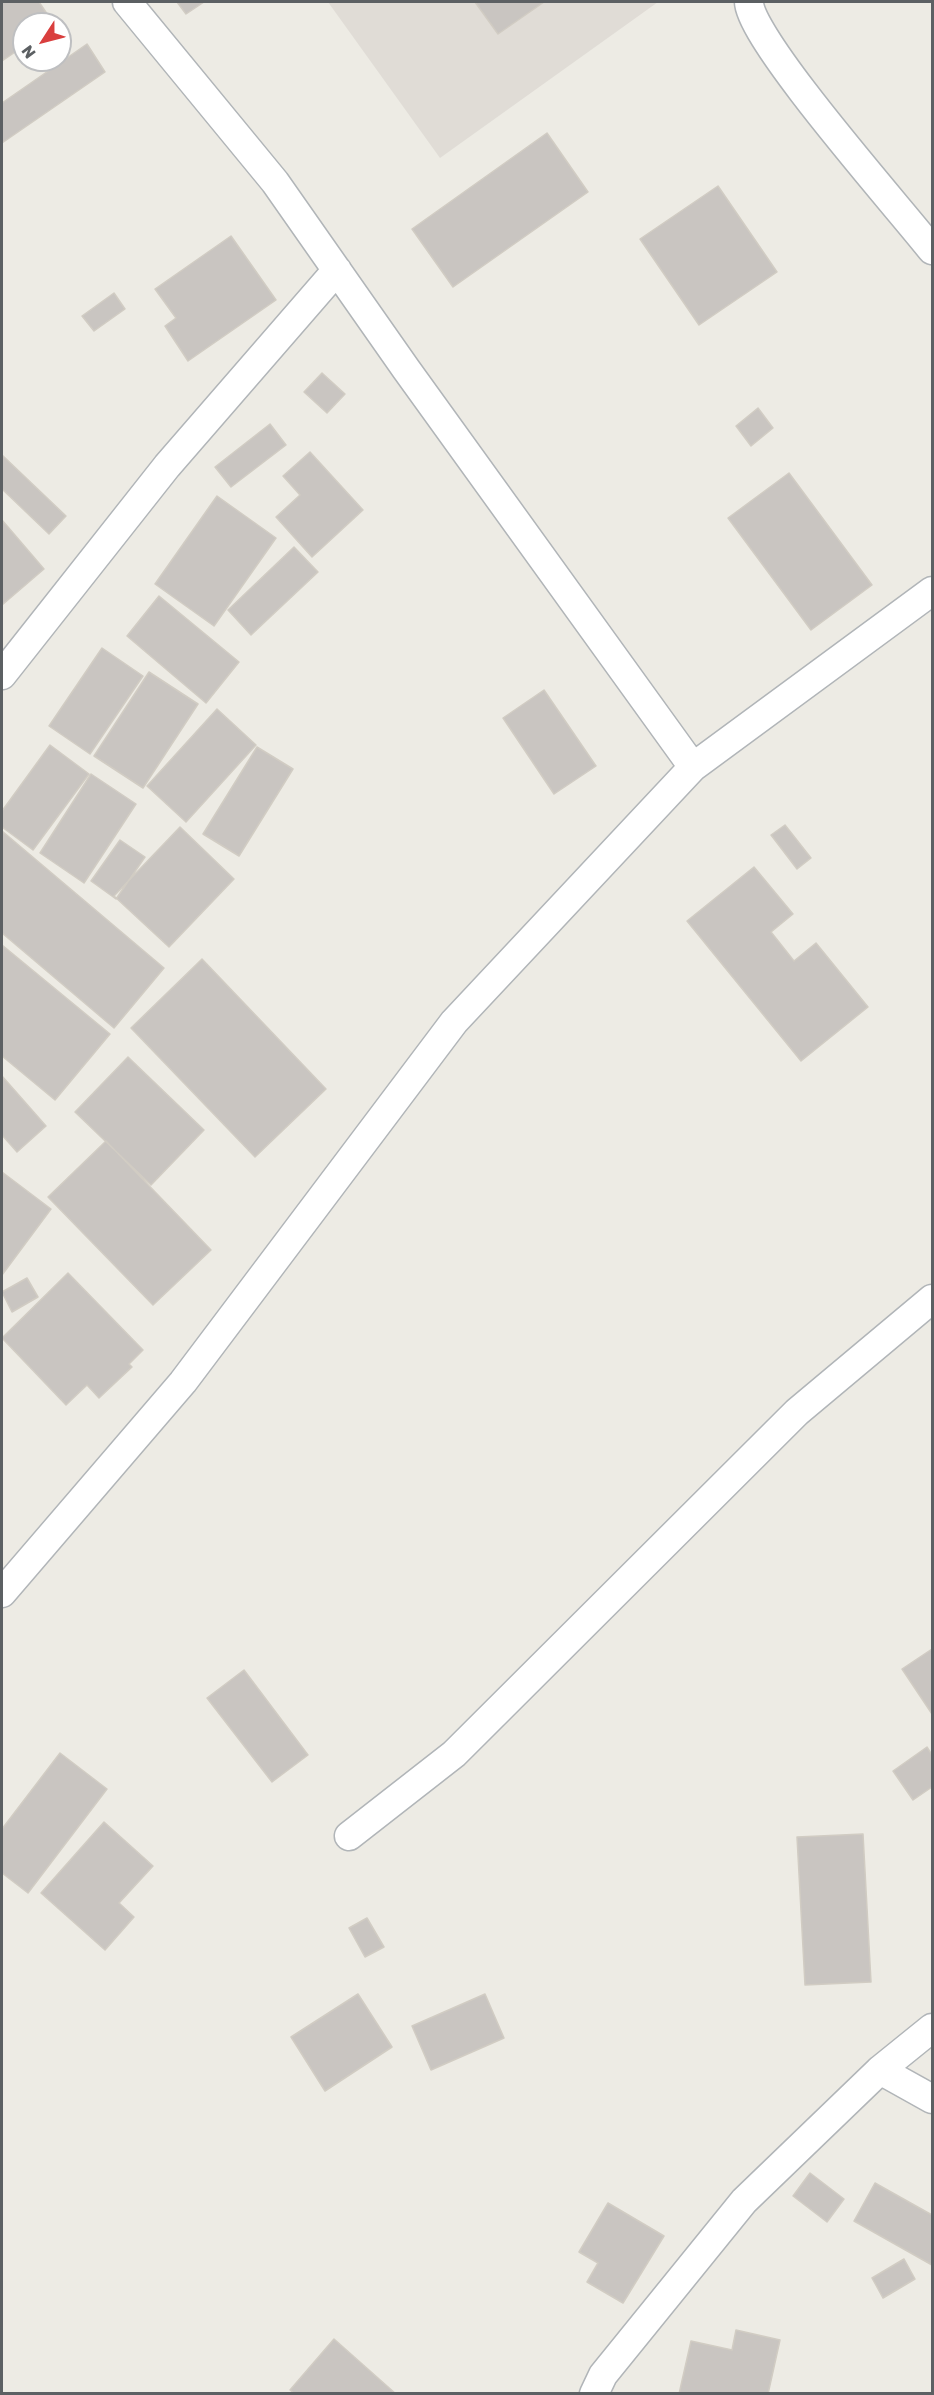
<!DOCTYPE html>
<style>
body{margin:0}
#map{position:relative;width:934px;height:2395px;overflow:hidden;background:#edebe4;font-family:Rubik,sans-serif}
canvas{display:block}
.frame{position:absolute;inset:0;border:3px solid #5c6063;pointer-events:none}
.north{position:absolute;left:12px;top:12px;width:60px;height:60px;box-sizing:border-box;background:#fff;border:2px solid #bebfc1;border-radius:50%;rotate:234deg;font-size:16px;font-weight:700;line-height:24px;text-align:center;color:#5c6063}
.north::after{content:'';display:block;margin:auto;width:21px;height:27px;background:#d93f3e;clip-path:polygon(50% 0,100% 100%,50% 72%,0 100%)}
</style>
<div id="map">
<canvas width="934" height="2395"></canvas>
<div class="frame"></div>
<div class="north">N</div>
</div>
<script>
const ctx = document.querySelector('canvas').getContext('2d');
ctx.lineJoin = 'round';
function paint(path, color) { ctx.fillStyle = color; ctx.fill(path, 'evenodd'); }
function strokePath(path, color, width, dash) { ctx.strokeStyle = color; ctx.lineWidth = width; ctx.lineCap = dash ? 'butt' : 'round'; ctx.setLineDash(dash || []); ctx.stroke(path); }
paint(new Path2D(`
 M328 2H658L440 158Z`), '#e0dcd6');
const building = new Path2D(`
 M2 2H39L54 24H24V46L2 61Z
 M177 2H204L186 14Z
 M475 2H544L498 34Z
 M87 44 105 72 2 143V103Z
 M547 133 588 192 453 287 412 229Z
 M718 186 777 272 699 325 640 239Z
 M231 236 276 300 188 361 165 326 176 318 155 289Z
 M114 293 125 309 94 331 82 316Z
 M322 373 345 394 327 413 304 392Z
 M758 408 773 428 751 446 736 426Z
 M270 424 286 445 231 487 215 467Z
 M310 452 363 510 312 557 276 517 300 495 283 476Z
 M2 455 66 516 49 534 2 489Z
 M789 473 872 585 811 630 728 518Z
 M217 496 276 538 214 626 155 584Z
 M2 520 44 569 2 605Z
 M294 547 318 572 251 635 228 610Z
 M159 596 239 662 206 703 127 636Z
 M102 648 143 676 90 754 49 726Z
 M149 672 198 704 143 788 94 756Z
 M544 690 596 766 554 794 503 718Z
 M217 709 256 745 186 822 147 786Z
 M50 745 89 774 33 850 2 827V811Z
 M257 747 293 769 239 856 203 834Z
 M91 774 136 804 84 883 40 853Z
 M785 825 811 858 797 869 771 835Z
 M180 827 234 879 169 947 114 896Z
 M2 831 164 968 114 1028 2 933Z
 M120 840 145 857 116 899 91 881Z
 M754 867 793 914 771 932 794 961 816 943 868 1007 801 1061 687 921Z
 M2 945 110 1034 55 1100 2 1056Z
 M202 959 326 1089 255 1157 131 1028Z
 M128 1057 204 1130 151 1185 75 1112Z
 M2 1076 46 1126 17 1152 2 1135Z
 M106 1141 211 1250 153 1305 48 1197Z
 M2 1172 51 1209 2 1275Z
 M68 1273 143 1350 129 1364 132 1367 99 1398 87 1385 66 1405 2 1338Z
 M27 1278 38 1297 12 1312 2 1292Z
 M932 1649V1714L902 1669Z
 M244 1670 308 1755 272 1782 207 1698Z
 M927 1747 932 1755V1787L913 1800 893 1771Z
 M60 1753 107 1789 28 1893 2 1873V1829Z
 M104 1822 153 1866 119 1903 134 1917 105 1950 41 1893Z
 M863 1834 871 1982 805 1985 797 1837Z
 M367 1918 384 1947 365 1957 349 1928Z
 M358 1994 392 2047 325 2091 291 2037Z
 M485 1994 504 2038 431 2070 412 2026Z
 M810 2173 844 2199 827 2222 793 2196Z
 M875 2183 932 2215V2265L854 2221Z
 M608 2203 664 2236 623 2303 587 2282 598 2263 579 2252Z
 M904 2259 915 2279 883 2298 872 2278Z
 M736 2330 780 2340 768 2394H679L691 2341 732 2350Z
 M334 2339 396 2394H295L290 2390Z`);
paint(building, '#c9c5c1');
strokePath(building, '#d1ccc3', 1.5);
const minor = new Path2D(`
 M127 2 275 182 406 369 693 767
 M749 2C750 40 900 209 932 250
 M2 675 167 466 337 270
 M2 1593 183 1382 454 1022 693 767 932 591
 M349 1836 454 1754 797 1412 932 1299
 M880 2070 932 2099
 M594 2394 603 2375 744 2201 880 2070 932 2028`);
strokePath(minor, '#b1b5b8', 31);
strokePath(minor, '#fff', 28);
</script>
